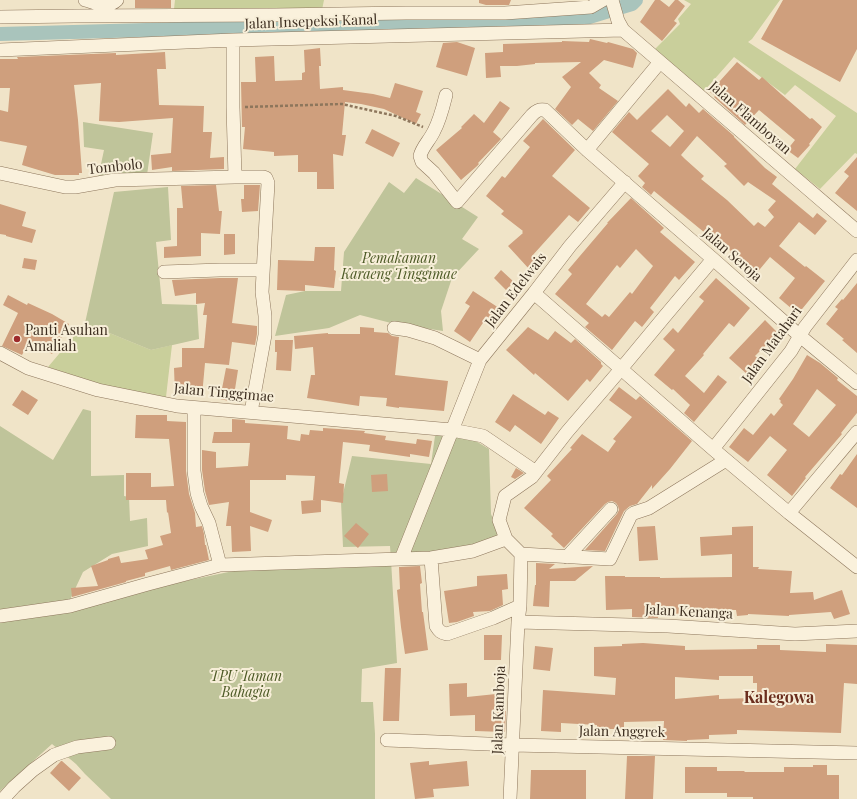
<!DOCTYPE html>
<style>
body{margin:0}
canvas{display:block;background:#f0e4c8}
</style>
<canvas width="857" height="799"></canvas>
<script>
const ctx = document.querySelector('canvas').getContext('2d');
ctx.lineJoin = 'round';
function paint(path, color) { ctx.fillStyle = color; ctx.fill(path, 'evenodd'); }
function strokePath(path, color, width, dash) { ctx.strokeStyle = color; ctx.lineWidth = width; ctx.lineCap = dash ? 'butt' : 'round'; ctx.setLineDash(dash || []); ctx.stroke(path); }
function label(font, color, halo, rows, align = 'center') {
  ctx.font = font + ' "Playfair Display",serif'; ctx.lineWidth = 4; ctx.setLineDash([]); ctx.textBaseline = 'middle'; ctx.strokeStyle = halo; ctx.fillStyle = color; for (const [text, x, y, turn = 0] of rows) {
    ctx.save(); ctx.translate(x, y); ctx.rotate((+turn || 0) * Math.PI / 180); ctx.textAlign = isNaN(turn) ? turn : align; if (halo) ctx.strokeText(text, 0, 0); ctx.fillText(text, 0, 0); ctx.restore();
  }
}
paint(new Path2D(`
 M175 0H324L322 10 174 9Z
 M684 0H780L752 39 748 42 857 113V154L855 153 820 189 795 169 836 116 795 85 785 95 734 57 704 91 655 49 680 24 678 19 691 4Z
 M85 323 151 350 172 345 166 397 104 386 48 367Z`), '#c9cf9b');
paint(new Path2D(`
 M83 122 153 133 147 175 98 178 104 150 84 147Z
 M416 178 478 217 462 239 479 249 452 278 441 311 443 331 391 323 360 315 329 328 275 336 286 295 305 291H341L344 252 389 182 404 193Z
 M168 187 171 240 156 242 162 304 197 305 199 339 151 350 85 323 114 192Z
 M83 409 91 411V476L124 475V496L129 497 130 521 147 518 148 546 112 554 83 572 69 602 171 584 243 569 391 560 390 546 343 547 341 502 352 456 431 464 435 436 439 434 461 432 489 449 491 514 504 544 391 560 397 663 362 669 361 702H373L375 734V799H111L85 774 76 764 52 744 0 791V426L53 460Z`), '#bfc49a');
strokePath(new Path2D(`
 M0 34 586 18 632 4 636 0`), '#a9c4bc', 14);
paint(new Path2D(`
 M135 0H171V8H135Z
 M479 0H511L509 5H486L479 3Z
 M655 0H660L669 7 675 0H678L685 6 674 21 677 23 662 41 640 22Z
 M783 0H857V49L840 82 761 39Z
 M590 39 607 43 608 42 633 49 637 53 633 68 604 60 589 73 601 85 599 88 618 101 593 131 578 119 572 125 555 109 571 87 562 77 581 62 535 63V64L517 66H500L501 77 486 78 485 53 503 52V44L562 42V41L589 42Z
 M457 42 475 48 467 76 436 67 443 43Z
 M320 48 321 66H319L320 89 343 87V90L373 94 390 98 395 83 423 91 416 112 421 114 416 124 384 109 361 104 345 102 342 135H346L343 156 333 154 334 189H317V172H298V155L274 156V152L243 149 245 127H242L241 82H256L255 57 274 56 275 81 302 80V73L305 72 304 50Z
 M165 52 166 69H157L159 105 204 106 203 132H212L210 158 224 157V169L172 171V167L152 170 151 155 171 153 173 118 119 122 99 121 101 83 74 85 78 120 82 173H79V175H55L22 165 27 146 0 141V110L8 112 10 88H0V59H18L17 57 116 53V55Z
 M737 62 759 80 762 77 781 94 810 119 812 118 822 127 809 144 810 145 798 158 787 150 795 140 759 110 745 125 714 97 715 96 710 92Z
 M668 89 686 107 689 103 699 113 703 109 734 136V137L765 168 777 177 772 184 813 218 817 213 827 221 815 235 799 222 779 246 805 267 806 266 825 281 798 314 779 298 795 278 770 257 755 275 730 253 731 251 706 232 705 233 654 191 651 195 642 187 645 183 638 176 649 164 612 132 629 112 637 120ZM667 115 684 131 670 147 651 131ZM697 136 727 164 724 166 744 186 748 182 776 201 768 210 774 217 765 227 758 222 754 226 727 200 701 179 704 176 685 159 681 155Z
 M500 101 510 108 493 132 501 139 478 163 479 164 476 167 461 180 436 150 462 128 461 127 474 114 484 123Z
 M543 119 575 150 552 176 590 208 578 222 569 215 532 256 538 262 530 270 508 246 523 233 522 232 523 231 501 214 504 211 486 196 502 176 505 178 530 147 523 141Z
 M372 129 400 143 393 157 365 143Z
 M857 157V211L835 193 849 176 844 172Z
 M216 185 219 211H222L220 234 201 233V256L164 258V247L177 246V208H183L181 186Z
 M244 185H260L258 211 242 212 241 199H244Z
 M631 198 664 228 660 232 695 262 679 280 675 276 650 308 654 312 642 327 635 321 612 350 585 327 589 323 555 294 572 274 568 270 608 223H607ZM636 249 653 266 632 294 630 292 609 317 605 314 602 317 586 304 617 265 620 268Z
 M0 204 26 212 22 226 36 230 32 243 6 236V235L0 234Z
 M224 234H235V254L224 255Z
 M315 247H335L334 270 336 271 334 288 305 285V291L277 290 278 260 314 261Z
 M24 258 37 260 35 270 22 268Z
 M501 270 514 282 506 290 494 278Z
 M220 278H238L232 323 257 326V334L255 345 232 342 229 365 205 363 202 396 175 395 174 368 182 367V348H204L207 315H203L205 303 196 304V293L175 296 172 280Z
 M716 278 750 308 734 327 729 323 703 354 704 355 685 376 704 393 718 375 727 382 694 422 684 413 690 405 673 389 672 390 654 375 675 350 663 339 673 328 678 333 704 301 699 297Z
 M857 283V353L842 340 844 339 826 324 838 309 835 307 842 299 843 300Z
 M473 291 499 308 492 320 487 317 470 342 454 331 470 306 465 303Z
 M8 295 27 305 28 303 52 314 69 324 52 354 29 341 22 355 2 346 18 313 3 305Z
 M765 320 778 333 755 356 761 361 748 375 729 358Z
 M360 327 374 328V332L388 333 392 336 399 337 395 375 448 381 444 411 399 407V408L386 406 387 398 360 396 359 406 307 398 311 375H315L313 347 295 349 294 336 328 333V334H360Z
 M528 327 548 340 555 331 571 343 575 339 601 362V364L603 366 590 382 587 379 568 401 535 373 534 375 506 350Z
 M275 340H293L291 371 276 370 277 352H275Z
 M807 355 820 363 838 378 837 380 857 396V413L841 433 842 434 805 477 806 478 792 496 767 475 787 450 770 436 748 462 729 447 744 428 753 435 771 413 774 416 783 405 780 402 781 401 779 399 793 379ZM817 389 836 405 809 437 793 424Z
 M226 368 238 370 233 402 220 399Z
 M619 387 636 400 640 396 692 441 670 469 652 489V485L637 504 630 506 624 511 605 551 585 550 617 514 619 510 618 506 616 503 612 501 608 502 605 504 564 548 551 536 553 534 524 508 551 480 547 476 572 449 570 448 582 434 608 452 616 441 613 439 632 417 609 400Z
 M22 390 38 400 28 415 12 405Z
 M513 394 545 415 548 411 559 418 541 444 515 425 510 432 495 422Z
 M136 415H167V421L186 422V471L189 494 195 513 196 527 202 526 204 534 205 545H206L209 560 171 570 170 566 145 573V576L126 581V582L72 597 71 588 98 586 91 566 108 560V559L119 556 121 563 148 559 145 550 163 545 160 536 171 533 168 512 167 513 166 500H126V473H151V487L174 486 169 439 135 438Z
 M232 419 245 420V423L288 426 287 439 300 441 301 434 309 435 310 430 323 431V428L339 429 365 431 364 433 386 436 385 440 416 444 417 439 432 441 429 457 410 454V457L369 451 370 445 343 442 339 483 344 484 343 503 321 500V512L302 514 301 501 316 500H313L315 476 286 475V480H250V512L272 520 268 532 250 526 251 551 232 552 231 526H226L229 502 209 505 205 491 202 470V450L216 452V468L248 466 250 443H212L214 432H232Z
 M857 454V508L830 488 840 474 842 475Z
 M516 468 524 473 515 479 511 477Z
 M387 474 388 491 372 492 371 475Z
 M356 523 369 534 358 548 344 536Z
 M655 526 658 560 639 561 637 527Z
 M753 526V567H759L758 569 792 571 790 593 813 592 814 600 842 590 850 614 834 619 831 612 789 615V616L748 614V615L737 616 736 610 686 609V613L658 615V618H655L632 617V609L606 610 605 576H625V577H660V578L732 577V554L701 556 700 537 732 535V527Z
 M536 563 555 564 549 569 593 566 575 581H550L549 607 533 606 535 585H536Z
 M420 566 422 583 420 584 422 612H423L428 650 405 654 401 627 397 590 400 589 399 567Z
 M507 574 508 589 502 590 503 605 490 611 473 612 474 616 457 622 449 623 444 591 477 586V576Z
 M484 635H502L501 660H484Z
 M643 643 685 646V650L757 649V645H780V650L826 652V644L857 645V684L844 683 841 733 737 730V734L709 735V739L687 740V741L663 740 664 721 624 722V729H597V725L561 723V732L541 731 543 690 615 695 616 678 594 676V647L622 646V644ZM719 676H753V683H757V692L753 693V698L719 699V695L675 699V677L719 680Z
 M535 646 553 648 550 671 533 669Z
 M385 668H401L399 721H383Z
 M467 683V697L496 694 498 711H506L505 732 475 731V715L450 716 449 684Z
 M627 756H655L653 799H625Z
 M61 761H62L81 778 69 791 50 773Z
 M429 761V765L467 761 469 786 433 789 434 797 415 799 410 763Z
 M813 765H827V775H839V799H753V797H727V793H685V767H717V771H745L744 772H784V767H813Z
 M531 770H586V799H530Z`), '#cf9f7d');
const minor = new Path2D(`
 M85 0C96 3 108 9 117 0
 M612 0 618 21 623 30 857 231
 M0 17 75 16 275 15 406 13H505L591 7 603 0
 M233 40V107L235 177H263L266 178 268 183 262 292 265 316V335L251 412
 M0 50 233 40 623 30
 M446 95C443 107 440 120 434 131 430 140 422 147 420 156L422 162 434 173 457 202 532 115C536 111 539 109 545 110L587 150 713 259 800 336 857 383
 M587 150 660 62
 M0 173 65 187H75L115 180 235 177
 M164 272 220 270H263
 M534 293 713 449 789 513 857 567
 M394 328 408 330 435 338 480 360
 M0 353 28 368 98 390 177 406 452 430 483 436 536 472
 M194 408V471L197 493 201 506 209 523 220 565
 M713 449 791 351 805 327 857 260
 M789 513 857 432
 M521 554 610 559 631 515 634 513 649 508 726 460
 M567 557 611 509
 M431 558 436 626C439 631 441 633 447 634L493 618 520 606
 M401 559 480 360 534 293 570 246 625 182
 M0 616 70 606 148 584 220 565 431 558 473 551 506 539
 M518 622 668 626 795 634 857 631
 M387 740 513 745 857 753
 M3 799 14 787 33 770 54 755 77 747 109 743
 M510 799 518 622 520 606 521 554 506 539 499 520 505 496 532 477 567 432 621 369 665 316 713 259`);
strokePath(minor, '#8d765c', 14);
strokePath(new Path2D(`
 M245 107 342 104 355 107 396 116 423 127`), '#8d765c', 2.5, [3, 2]);
strokePath(minor, '#faf1dc', 13);
for (const [x, y, r, color] of [
 [17,339,4,"#9e2a2b"]
]) { const dot = new Path2D(); dot.arc(x, y, r, 0, 2 * Math.PI); ctx.fillStyle = color; ctx.fill(dot); strokePath(dot, '#f7eed8', 1.5); }
label('14px', '#3d2e20', '#f7eed8', [
 ["Jalan Insepeksi Kanal",311,22,-2],
 ["Jalan Flamboyan",750,118,41],
 ["Tombolo",115,167,-6],
 ["Jalan Seroja",732,255,41],
 ["Jalan Edelwais",516,290,-52],
 ["Jalan Matahari",772,345,-54],
 ["Jalan Tinggimae",224,393,5],
 ["Jalan Kenanga",689,612,3],
 ["Jalan Kamboja",499,710,-88],
 ["Jalan Anggrek",622,732,1]
]);
label('italic 14px', '#4d5a26', '#f7eed8', [
 ["Pemakaman",399,259],
 ["Karaeng Tinggimae",399,275],
 ["TPU Taman",246,677],
 ["Bahagia",246,693]
]);
label('14px', '#3d2e20', '#f7eed8', [
 ["Panti Asuhan",25,331],
 ["Amaliah",25,347]
], 'left');
label('bold 16px', '#6b2e1e', '#f7eed8', [
 ["Kalegowa",779,698]
]);
</script>
